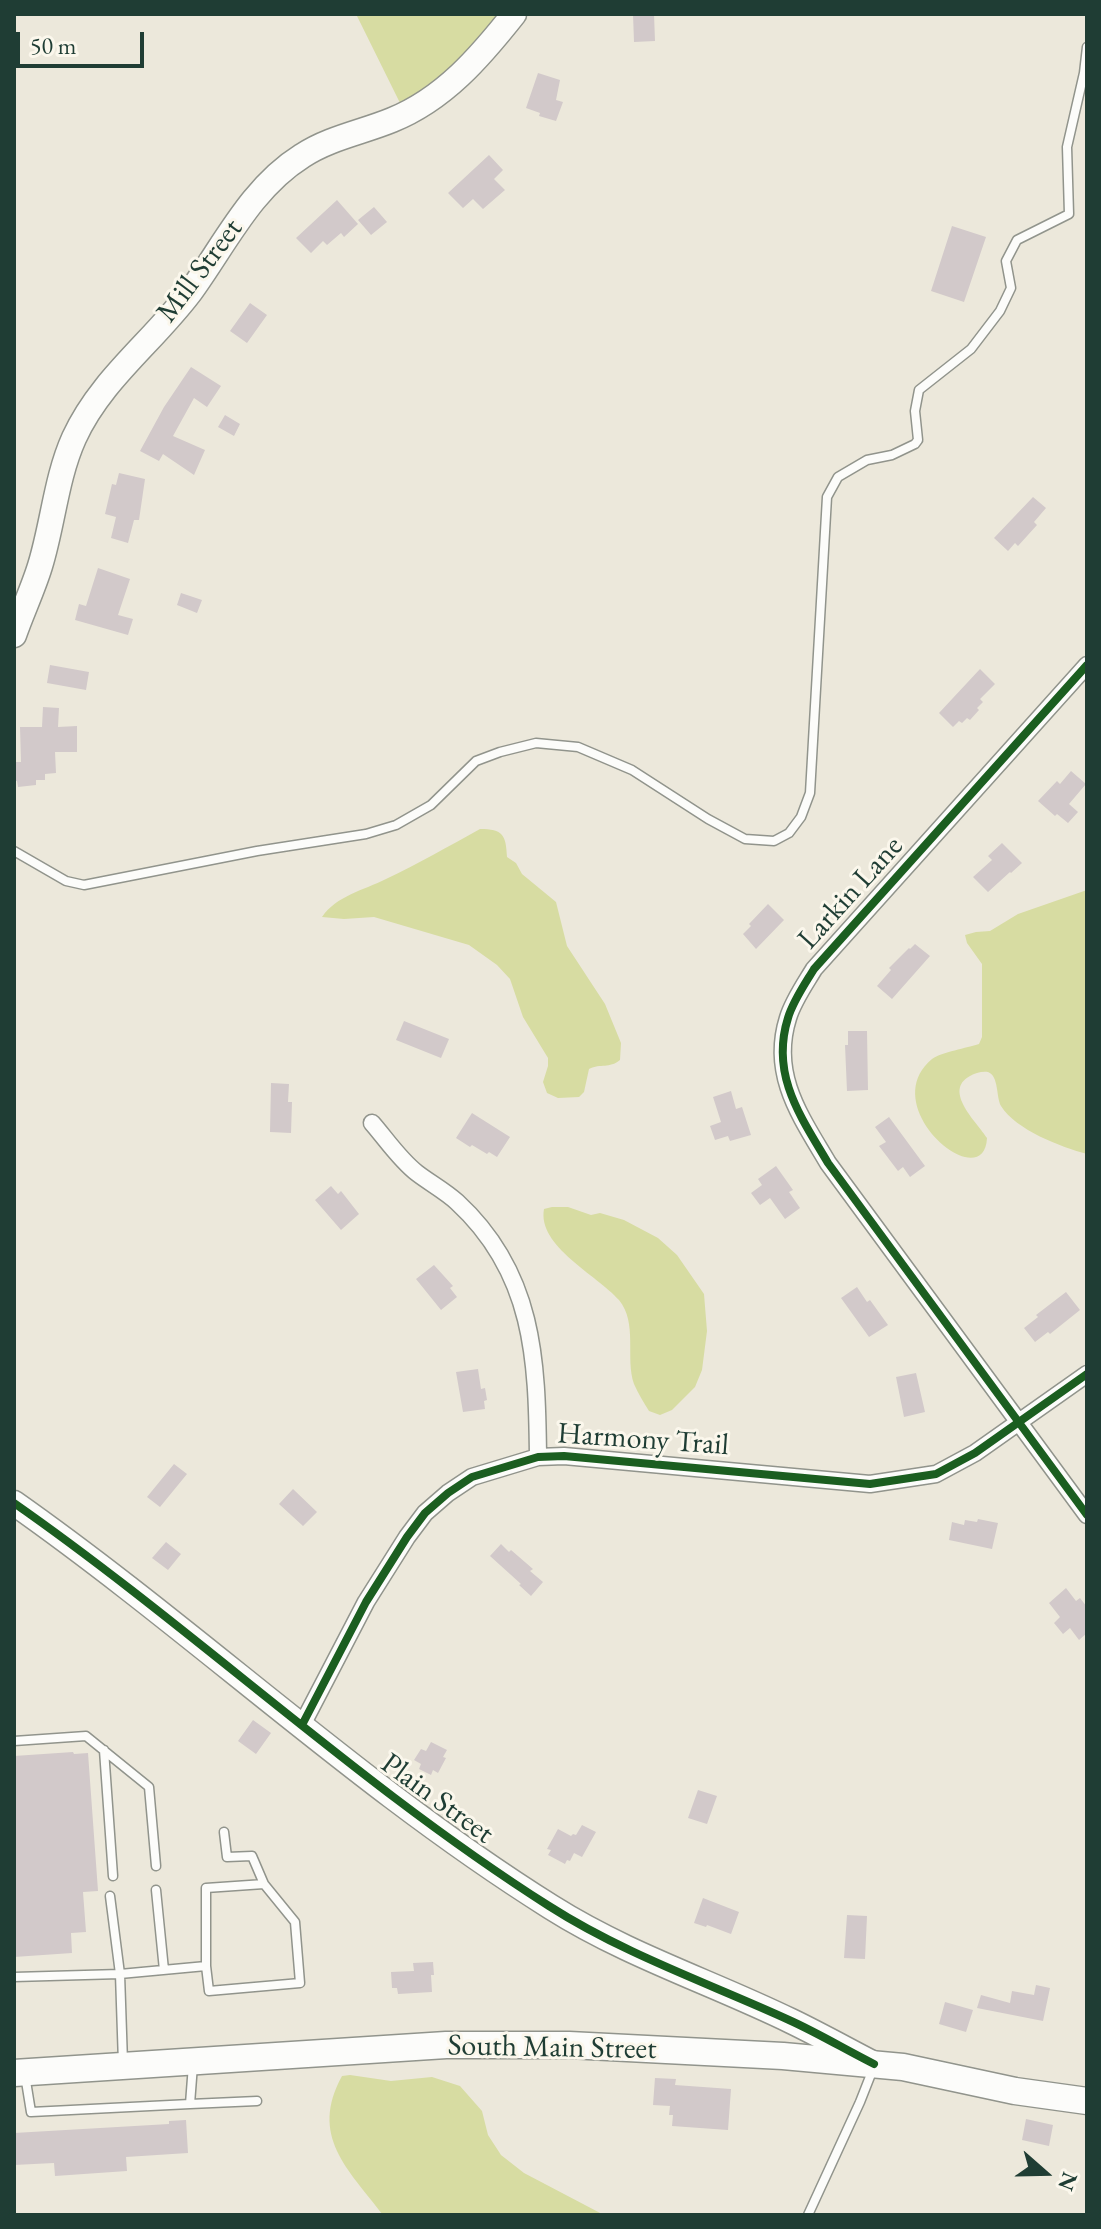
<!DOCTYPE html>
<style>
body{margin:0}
#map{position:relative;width:1101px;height:2229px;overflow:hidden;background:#ece8db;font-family:"EB Garamond",serif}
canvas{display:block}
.frame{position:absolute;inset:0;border:16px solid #1f3d34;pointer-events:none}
.north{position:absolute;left:1005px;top:2133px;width:80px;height:80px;-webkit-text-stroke:6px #fbf7ec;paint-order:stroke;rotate:110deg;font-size:22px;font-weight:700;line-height:32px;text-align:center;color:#1f3d34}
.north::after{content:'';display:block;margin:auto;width:28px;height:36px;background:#1f3d34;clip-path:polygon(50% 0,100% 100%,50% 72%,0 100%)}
.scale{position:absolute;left:16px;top:32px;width:128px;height:36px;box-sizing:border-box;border:4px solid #1f3d34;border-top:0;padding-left:10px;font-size:24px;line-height:28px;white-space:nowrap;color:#1f3d34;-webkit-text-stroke:6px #fbf7ec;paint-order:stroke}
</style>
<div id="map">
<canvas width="1101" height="2229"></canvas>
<div class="frame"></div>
<div class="north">N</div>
<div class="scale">50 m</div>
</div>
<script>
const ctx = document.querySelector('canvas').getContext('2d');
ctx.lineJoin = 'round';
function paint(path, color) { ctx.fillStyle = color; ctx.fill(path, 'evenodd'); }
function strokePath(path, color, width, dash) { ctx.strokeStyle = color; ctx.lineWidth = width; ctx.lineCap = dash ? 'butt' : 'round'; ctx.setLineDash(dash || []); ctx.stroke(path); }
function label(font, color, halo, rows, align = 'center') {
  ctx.font = font + ' "EB Garamond",serif'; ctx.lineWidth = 6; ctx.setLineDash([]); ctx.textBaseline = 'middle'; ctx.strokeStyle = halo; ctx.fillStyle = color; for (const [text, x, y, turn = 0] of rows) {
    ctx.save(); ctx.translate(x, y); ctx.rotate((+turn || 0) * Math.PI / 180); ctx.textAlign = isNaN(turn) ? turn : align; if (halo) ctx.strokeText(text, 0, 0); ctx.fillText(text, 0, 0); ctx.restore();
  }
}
paint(new Path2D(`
 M356 14H504C472 46 443 86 400 103Z
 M480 829C503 829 506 835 507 857L516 863 522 874 556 902 567 946 605 1004 621 1043 620 1060C609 1069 601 1063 589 1069L584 1092 579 1097 558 1098 547 1093 543 1082 548 1066V1058L523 1017 510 979 497 965 469 945 374 917 344 919 322 917C336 896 364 890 386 879 418 864 449 846 480 829Z
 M1087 890V1154C1061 1147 1016 1130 1001 1106 996 1097 999 1076 988 1072 982 1071 975 1073 970 1076 942 1091 978 1123 987 1138 984 1198 874 1107 932 1059 942 1052 967 1048 979 1044L982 1037V964L967 943 965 935 976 932 990 931 1018 914Z
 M552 1207H568L591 1215 600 1213 624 1220 658 1238 677 1255 704 1294 707 1331 702 1370 695 1387 672 1410 660 1415 649 1411C644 1403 638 1393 634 1384 625 1358 638 1323 619 1300 597 1275 537 1246 544 1209Z
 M350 2075 391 2081 432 2077 460 2086 482 2111 488 2135 501 2155 524 2173 604 2215H383C348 2169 309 2136 342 2076Z`), '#d7dca2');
paint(new Path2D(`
 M633 14H654L655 41 634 42Z
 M538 73 560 80 556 100 563 102 556 121 539 116 540 113 526 108Z
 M489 155 503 170 494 179 505 190 483 209 473 199 463 208 448 193Z
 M337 200 358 224 344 237 341 233 327 245 323 241 311 253 296 238Z
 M374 207 387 222 371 235 358 220Z
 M952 226 986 237 964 302 931 291Z
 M250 303 267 315 247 343 230 331Z
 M191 367 221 386 207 407 194 398 173 436 205 450 194 475 163 454 159 461 140 451 164 407Z
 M225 415 240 424 234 436 218 427Z
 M119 473 145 479 139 520H134L128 543 111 538 116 517 105 514 112 484 116 485Z
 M1033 497 1046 508 1034 522 1037 525 1018 546 1015 543 1008 551 994 538Z
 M98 568 130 579 118 615 133 619 128 635 75 620 79 604 86 606Z
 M181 593 202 600 197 613 177 605Z
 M50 665 89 672 86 690 47 683Z
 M980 669 995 684 980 699 983 702 977 708 979 710 970 720 967 718 962 723 959 721 953 727 939 713Z
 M43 707 59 708 58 727 77 726V752H55L56 773 45 774V780H36V785L18 787 17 781H14V762H21L20 727H42Z
 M1071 771 1086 784 1069 804 1078 812 1068 823 1057 814 1055 816 1038 801 1057 781 1060 784Z
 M1002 843 1022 863 1011 873 1010 872 988 892 973 877 992 860 988 856Z
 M768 904 784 920 756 949 743 934 751 926 749 924Z
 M915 944 930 956 892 999 877 986 891 970 889 968 909 948 910 949Z
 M404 1021 449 1039 441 1058 396 1040Z
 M848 1031H867L868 1090 847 1091 845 1045H848Z
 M271 1083 289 1084 288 1102H292L291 1133 270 1132Z
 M731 1091 736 1109 742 1107 751 1135 730 1141 728 1136 715 1140 710 1126 721 1122 713 1097Z
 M472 1113 510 1137 497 1157 489 1152 487 1154 472 1145 470 1147 456 1138Z
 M889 1117 925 1166 910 1177 903 1167 898 1171 879 1146 886 1142 875 1127Z
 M776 1166 793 1190 789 1192 800 1208 785 1219 770 1198 760 1205 751 1193 762 1185 758 1179Z
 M331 1186 338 1194 341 1191 359 1214 341 1230 315 1200Z
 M434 1265 453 1286 450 1288 457 1297 441 1310 416 1279Z
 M857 1287 867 1302 870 1300 888 1325 869 1337 841 1298Z
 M1066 1292 1080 1310 1050 1334 1048 1332 1035 1342 1024 1328 1038 1317 1036 1315Z
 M478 1369 481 1389 485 1388 487 1400 484 1401 485 1409 463 1412 456 1372Z
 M916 1373 925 1412 904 1417 896 1377Z
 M174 1464 187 1474 160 1507 147 1497Z
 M293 1489 317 1512 303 1526 279 1504Z
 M978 1519 998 1523 992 1549 949 1540 952 1522 964 1525 965 1520 977 1522Z
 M166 1542 181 1554 168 1570 152 1558Z
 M501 1544 509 1552 511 1550 533 1569 530 1571 543 1582 531 1596 519 1585 521 1584 490 1556Z
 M1066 1588 1076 1601 1080 1598 1087 1607V1633L1079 1640 1070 1628 1063 1634 1054 1623 1060 1617 1049 1603Z
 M253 1720 271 1733 256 1754 238 1741Z
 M431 1742 447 1750 443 1757 446 1758 438 1773 433 1770 431 1775 419 1769 421 1764 414 1760 421 1749 426 1751Z
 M73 1752 74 1754 88 1753 98 1891 83 1892 86 1932 71 1933 72 1953 14 1957V1756Z
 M698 1790 717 1796 707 1824 688 1818Z
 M582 1825 596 1832 582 1857 574 1853 570 1861 567 1860 565 1864 548 1855 551 1850 547 1849 558 1829 571 1836 573 1834 576 1835Z
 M703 1898 739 1912 731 1934 707 1925 706 1927 694 1923Z
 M847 1915 867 1916 865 1959 844 1958Z
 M433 1962 434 1975H431L432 1992 398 1994 397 1988H392L391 1972 414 1971 413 1963Z
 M1036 1985 1050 1988 1043 2021 977 2008 981 1995 1010 2003 1012 1991 1034 1995Z
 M945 2002 973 2010 966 2032 939 2024Z
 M655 2078 676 2079 675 2085 731 2089 728 2130 672 2126 673 2115H669L670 2106 653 2105Z
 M1026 2119 1053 2125 1049 2146 1022 2140Z
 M186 2120 188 2153 126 2157 127 2171 55 2176 54 2163 14 2165V2133L169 2124V2121Z`), '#d2c9ca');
const lane = new Path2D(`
 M14 851 66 881 84 885 257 851 366 834 396 825 431 805 476 761 500 752 536 743 578 747 632 770 708 819 745 839 774 841 789 833 801 817 810 793 827 497 838 477 867 460 892 455 915 444 918 440 915 411 919 390 971 349 1000 311 1011 288 1006 261 1017 240 1069 214 1067 147 1084 73 1087 47
 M14 1741 86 1736 149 1787 156 1866
 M104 1750 113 1876
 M224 1832 227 1857 252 1856 264 1884
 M156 1890 164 1970
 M110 1896 120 1974 206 1966 209 1991 300 1983 295 1922 264 1884 206 1888V1966
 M14 1977 120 1974 123 2063
 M25 2075 31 2112 190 2104 193 2065
 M190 2104 257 2101
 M808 2215 860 2102 873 2069`);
const street = new Path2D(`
 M1087 665 814 969C805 984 793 1001 788 1018 770 1075 801 1117 828 1163L1087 1515
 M372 1123C386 1139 400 1160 417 1173 430 1183 445 1191 457 1202 534 1273 537 1359 538 1457
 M302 1725 366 1602 407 1537 425 1513 448 1493 472 1477 538 1457 564 1456 870 1484 936 1474 975 1453 1087 1374`);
const secondary = new Path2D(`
 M14 635C22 612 33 589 40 566 53 524 56 478 74 438 101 379 153 342 191 291 225 244 251 188 302 156 329 138 363 132 392 120 444 99 480 57 514 14
 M14 1503C197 1632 361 1788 551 1907 627 1955 711 1982 791 2021 818 2034 845 2049 872 2063`);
const primary = new Path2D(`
 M14 2073 446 2045H569L783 2056 903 2067 1015 2091 1087 2101`);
strokePath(lane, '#91948c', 11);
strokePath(street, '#91948c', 19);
strokePath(secondary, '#91948c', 27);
strokePath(primary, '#91948c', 29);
strokePath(lane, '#fcfcfa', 8);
strokePath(street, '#fcfcfa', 16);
strokePath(secondary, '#fcfcfa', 24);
strokePath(primary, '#fcfcfa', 26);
strokePath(new Path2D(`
 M1087 665 814 969C805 984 793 1001 788 1018 770 1075 801 1117 828 1163L1087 1515
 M14 1503C197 1631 360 1786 549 1906 624 1954 708 1983 789 2020 818 2033 846 2050 874 2064
 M302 1725 366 1602 407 1537 425 1513 448 1493 472 1477 538 1457 564 1456 870 1484 936 1474 975 1453 1087 1374`), '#1b5e20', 8);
label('30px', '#1f3d34', '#fbf7ec', [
 ["Mill Street",200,271,-53],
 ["Larkin Lane",851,893,-48],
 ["Harmony Trail",643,1440,4],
 ["Plain Street",437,1799,36],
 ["South Main Street",552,2048,1]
]);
</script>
